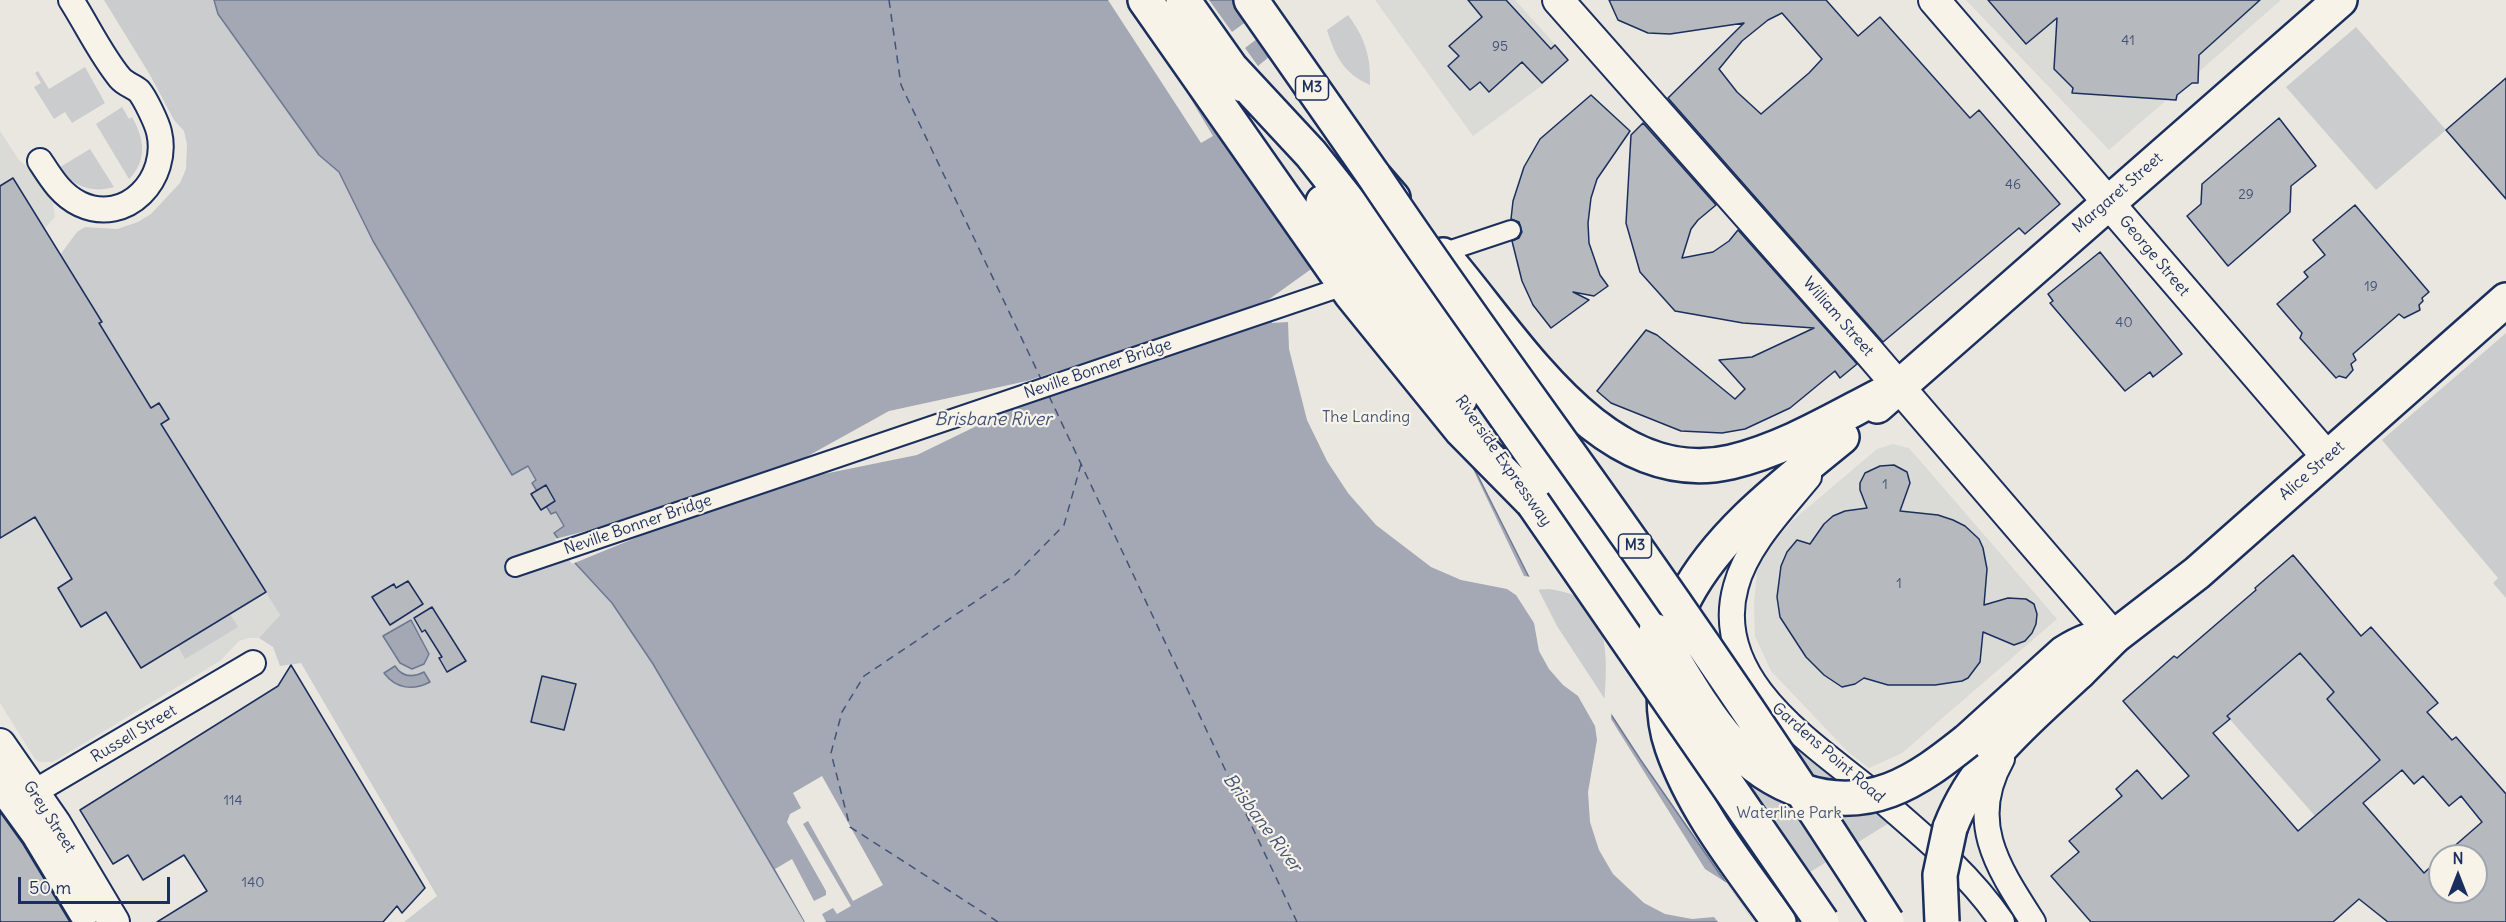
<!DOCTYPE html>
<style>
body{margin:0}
#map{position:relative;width:2506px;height:922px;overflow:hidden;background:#eae7e0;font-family:Delius,sans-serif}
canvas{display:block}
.north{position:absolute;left:2428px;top:844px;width:60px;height:60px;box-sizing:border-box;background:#f7f3e8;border:2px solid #9fa5b1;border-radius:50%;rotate:0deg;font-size:16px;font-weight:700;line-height:24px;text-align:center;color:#1b2f5e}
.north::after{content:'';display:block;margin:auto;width:21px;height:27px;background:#1b2f5e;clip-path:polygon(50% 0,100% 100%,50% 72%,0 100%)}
.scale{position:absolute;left:18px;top:877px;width:152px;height:27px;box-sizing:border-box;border:3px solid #1b2f5e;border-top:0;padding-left:8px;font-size:18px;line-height:21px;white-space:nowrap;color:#1b2f5e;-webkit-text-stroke:4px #f7f3e8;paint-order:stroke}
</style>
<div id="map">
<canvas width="2506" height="922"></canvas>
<div class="north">N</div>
<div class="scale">50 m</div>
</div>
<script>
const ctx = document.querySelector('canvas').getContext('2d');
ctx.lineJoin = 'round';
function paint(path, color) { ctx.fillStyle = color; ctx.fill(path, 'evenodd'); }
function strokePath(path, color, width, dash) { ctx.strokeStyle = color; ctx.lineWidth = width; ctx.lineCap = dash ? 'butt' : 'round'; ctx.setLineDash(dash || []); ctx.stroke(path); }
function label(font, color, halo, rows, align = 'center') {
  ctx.font = font + ' Delius,sans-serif'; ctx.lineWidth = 4.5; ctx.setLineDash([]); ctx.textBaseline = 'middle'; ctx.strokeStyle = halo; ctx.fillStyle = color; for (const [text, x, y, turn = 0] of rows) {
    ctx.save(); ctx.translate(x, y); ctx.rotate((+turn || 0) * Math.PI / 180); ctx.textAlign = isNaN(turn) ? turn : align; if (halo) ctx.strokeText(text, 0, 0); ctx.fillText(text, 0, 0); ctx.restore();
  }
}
paint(new Path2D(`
 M1375 0H1515L1569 60 1540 87 1473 136Z
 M1966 0H2281L2109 150Z
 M0 131 19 160 35 174 53 203 55 217 44 229 168 435 220 520 223 519 280 615 259 638H249L239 641 220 661 53 762H39L35 759 0 703Z
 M1893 444 1909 448 2057 619 1902 753 1869 768 1848 752 1771 671 1755 636 1754 605 1757 571 1768 549 1792 521 1877 449Z`), '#dadad6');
paint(new Path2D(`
 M104 0H214L218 14 319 155 339 171 373 241 513 475 527 466 536 480 532 483 546 506 555 511 564 526 554 533 576 564 612 603 653 664 805 922H404L437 896 301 663 280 666 273 647 259 638 280 615 99 323 101 322 60 255 77 232 85 227 117 229 138 222 151 214 180 183 186 169 187 144 184 131 174 120 150 75Z
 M1348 15C1365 38 1371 56 1370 85 1344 74 1335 56 1327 30Z
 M2356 27 2446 130 2376 190 2286 87Z
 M85 67 105 103 72 123 65 112 54 119 34 87 41 83 35 73 38 71 49 89Z
 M122 107 129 119 132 117C144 138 148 160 129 179L96 124Z
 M90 149 114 187C91 194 73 185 57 169Z
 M2506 333V598L2493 583 2498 578 2382 440Z
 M1549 589C1561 591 1578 594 1587 604 1612 628 1606 683 1603 715L1533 590Z
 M230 614 238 627 185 659 178 646Z
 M1683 641 1764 710 1889 823 1791 884 1759 880 1697 773Z
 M2300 653 2334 692 2327 699 2387 753 2315 816 2227 716Z`), '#cbcccd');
const water = new Path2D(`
 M214 0H1242L1328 131 1417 369 1478 476 1554 627 1640 759 1753 922H805L653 664 612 603 576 564 554 533 564 526 556 512 551 514 532 483 536 480 528 466 512 475 373 241 339 172 319 155 218 14Z
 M411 620 429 654 424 664 412 669 400 663 383 636Z
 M395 666C402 677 412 678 424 672L430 682C413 691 396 689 384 673Z`);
paint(water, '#a3a8b4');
strokePath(water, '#6d7892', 1.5);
paint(new Path2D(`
 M1108 0H1209L1232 32 1247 21 1233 0H1246L1330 129 1388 271 1420 367 1479 473 1470 463 1524 576 1532 577 1557 626 1612 710 1611 719 1705 869 1727 883 1754 922H1718L1714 917 1692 919 1665 914 1644 903 1613 874 1599 850 1590 822 1588 792 1597 740 1595 726 1578 696 1563 685 1549 669 1539 651 1534 623 1516 595 1507 589 1461 580 1431 567 1376 525 1348 493 1327 461 1307 420 1289 349 1288 322 1272 323V319L1034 398 917 455 804 478 650 532 572 564 555 539 644 516 797 462 889 411 1027 381 1268 304V300L1314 267 1190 88 1186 91 1213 136 1201 143ZM1131 3 1179 72 1175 74 1127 7ZM1258 38 1270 56 1258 66 1245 48Z
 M822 776 883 885 853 901 808 821 803 824 851 906 837 914 833 908 822 914 826 922H805L775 869 792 859 814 901 826 895V891L787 822 790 814 801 808 793 793Z`), '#eae7e0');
strokePath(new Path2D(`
 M889 0 901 85 1042 381
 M1049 396 1297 922
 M998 922 850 827 831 753 842 712 864 676 1015 575 1064 525 1081 464`), '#445378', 1.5, [8, 6]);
const building = new Path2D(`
 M1468 0H1506L1551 49 1555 45 1568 60 1542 83 1522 62 1489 92 1480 82 1470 90 1448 66 1459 56 1449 46 1482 17Z
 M1609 0H1826L1858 36 1880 17 1970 118 1979 110 2060 204 2025 234 2019 228 1883 342 1668 98 1744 23 1670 34 1648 33 1618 20ZM1782 13 1822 59 1809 73 1761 114 1737 92 1719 69 1742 41 1768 20Z
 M1988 0H2260L2199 55 2198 83H2192L2177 95 2176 100 2072 93 2073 88 2054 69 2057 18 2026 44Z
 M2506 78V199L2446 130Z
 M1591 95 1630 131 1597 179 1591 198 1588 223 1589 243 1600 275 1608 286 1594 296 1573 292 1589 300 1551 328 1533 305 1522 281 1512 241 1519 238 1522 232 1519 222 1511 219 1513 201 1524 167 1540 139Z
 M2279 118 2316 166 2291 186 2290 212 2228 266 2187 216 2201 204 2202 184Z
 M1643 123 1716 205 1698 220 1691 229 1682 258 1713 252 1729 241 1738 230 1857 364 1840 378 1835 371 1790 408 1745 429 1722 433 1681 431 1611 403 1597 391 1646 330 1657 335 1735 399 1745 389 1719 360 1752 357 1814 328 1743 323 1675 311 1640 272 1626 223 1631 135Z
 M13 178 102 322 99 323 151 408 159 403 169 419 161 424 266 592 141 668 106 612 81 627 58 588 72 579 35 517 0 538V186Z
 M2355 205 2429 292 2422 298 2423 301 2419 305 2420 310 2404 318 2399 314 2353 354 2356 360 2351 364 2353 370 2346 378 2339 376 2336 378 2300 338 2302 333 2277 304 2308 277 2304 272 2325 255 2313 240Z
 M2100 252 2182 354 2153 377 2150 372 2125 391 2050 303 2053 301 2048 294Z
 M1894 465 1907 472 1910 483 1900 511 1938 515 1953 520 1965 526 1979 539 1983 548 1987 569 1984 605 2008 598 2026 599 2034 604 2037 614 2036 624 2032 633 2025 641 2014 645 1983 632 1980 662 1968 678 1962 681 1935 685H1888L1864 678 1855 684 1842 687 1824 675 1806 657 1780 617 1777 597 1781 566 1787 552 1797 540 1810 544 1824 524 1833 516 1845 511 1867 508 1860 490V483L1865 473 1880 466Z
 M546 485 555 501 541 510 531 494Z
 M2293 555 2361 636 2371 627 2438 703 2427 712 2452 740 2456 737 2506 794V922H2388L2359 899 2333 922H2091L2051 876 2079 852 2069 841 2122 796 2116 789 2137 770 2162 799 2189 776 2123 701 2174 656 2177 658 2256 590 2255 588ZM2300 653 2334 692 2327 699 2380 760 2298 831 2213 733 2230 719 2227 716ZM2402 770 2414 784 2423 776 2449 806 2461 796 2482 822 2443 856H2476V892H2440V858L2424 873 2363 803Z
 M408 581 423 604 390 625 372 597 394 584 396 588Z
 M432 607 466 661 447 672 439 658 442 657 425 630 422 632 414 618Z
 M291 665 425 888 402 913 397 906 383 922H157L207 891 184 855 143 880 128 855 113 864 80 810 278 686Z
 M542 676 576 684 564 730 531 722Z
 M0 812 23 844 70 922H0Z`);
paint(building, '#b6babf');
strokePath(building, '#1b2f5e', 1.5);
const pedestrian = new Path2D(`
 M1436 255 1511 230
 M515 567 1350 284`);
const minor = new Path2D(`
 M40 161C51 178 61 195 80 204 127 226 170 178 159 132 157 123 145 98 139 91 133 86 125 84 120 78 101 55 87 25 71 0
 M1809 477C1783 509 1747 545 1736 586 1709 681 1816 745 1877 796 1921 834 1970 874 2002 922
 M2002 759C1966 822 1999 869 2033 922
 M19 801 253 663`);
const tertiary = new Path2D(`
 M1558 0 1869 352 2114 637
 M1934 0 2328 458
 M0 744 55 823 114 922
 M0 783 37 834 84 912`);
const secondary = new Path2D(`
 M1877 406 2340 0
 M2079 672 2114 637 2197 573 2506 300`);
const motorway = new Path2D(`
 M1145 0 1351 294 1462 431 1533 503
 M1183 0 1243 85
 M1251 0 1374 176 1393 198
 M1231 68 1311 154 1378 239 1432 311 1656 631
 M1323 202 1460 399
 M1443 255C1514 336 1602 492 1731 462 1790 448 1844 413 1897 387
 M1967 741 2064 653C2080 643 2095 636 2114 637
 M1950 828C1976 760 2028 720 2079 672
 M1779 922C1740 867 1694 811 1672 747 1664 724 1663 699 1665 675 1668 648 1673 620 1686 596 1720 532 1786 483 1842 437`);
strokePath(pedestrian, '#1b2f5e', 22);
strokePath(minor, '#1b2f5e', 28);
strokePath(tertiary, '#1b2f5e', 34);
strokePath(secondary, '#1b2f5e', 38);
strokePath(motorway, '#1b2f5e', 38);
strokePath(pedestrian, '#f7f3e8', 18);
strokePath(minor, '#f7f3e8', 24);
strokePath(tertiary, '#f7f3e8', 30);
strokePath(secondary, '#f7f3e8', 33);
strokePath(motorway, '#f7f3e8', 33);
const motorwayBridge = new Path2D(`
 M1374 176C1460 305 1553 429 1641 555 1726 676 1808 798 1887 922
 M1533 503 1822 922
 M1656 631C1680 668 1701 709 1730 742 1770 787 1831 812 1890 790 1919 779 1943 760 1967 741
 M1942 922 1940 875 1950 828`);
strokePath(motorwayBridge, '#1b2f5e', 38, []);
strokePath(motorwayBridge, '#f7f3e8', 33);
label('14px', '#425276', null, [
 ["41",2128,41],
 ["95",1500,47],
 ["46",2013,185],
 ["29",2246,195],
 ["19",2371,287],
 ["40",2124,323],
 ["1",1885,485],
 ["1",1899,584],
 ["114",233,801],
 ["140",253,883]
]);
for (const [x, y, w] of [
 [1312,88,33],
 [1635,546,33]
]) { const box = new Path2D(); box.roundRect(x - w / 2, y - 12, w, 24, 4.5); ctx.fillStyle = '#f7f3e8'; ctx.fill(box); strokePath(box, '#1b2f5e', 1.5); }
label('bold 15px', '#1b2f5e', null, [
 ["M3",1312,88],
 ["M3",1635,546]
]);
label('16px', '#1b2f5e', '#f7f3e8', [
 ["Margaret Street",2118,193,-41],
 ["George Street",2154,256,50],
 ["William Street",1838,317,49],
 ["Neville Bonner Bridge",1098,369,-19],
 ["Riverside Expressway",1503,461,55],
 ["Alice Street",2312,471,-41],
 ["Neville Bonner Bridge",638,525,-19],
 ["Russell Street",134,734,-31],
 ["Gardens Point Road",1828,753,41],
 ["Grey Street",49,817,57]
]);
label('16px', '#47567a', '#f7f3e8', [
 ["The Landing",1366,417],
 ["Waterline Park",1789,813]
]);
label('italic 18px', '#445378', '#f7f3e8', [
 ["Brisbane River",993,420],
 ["Brisbane River",1262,823,53]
]);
</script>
